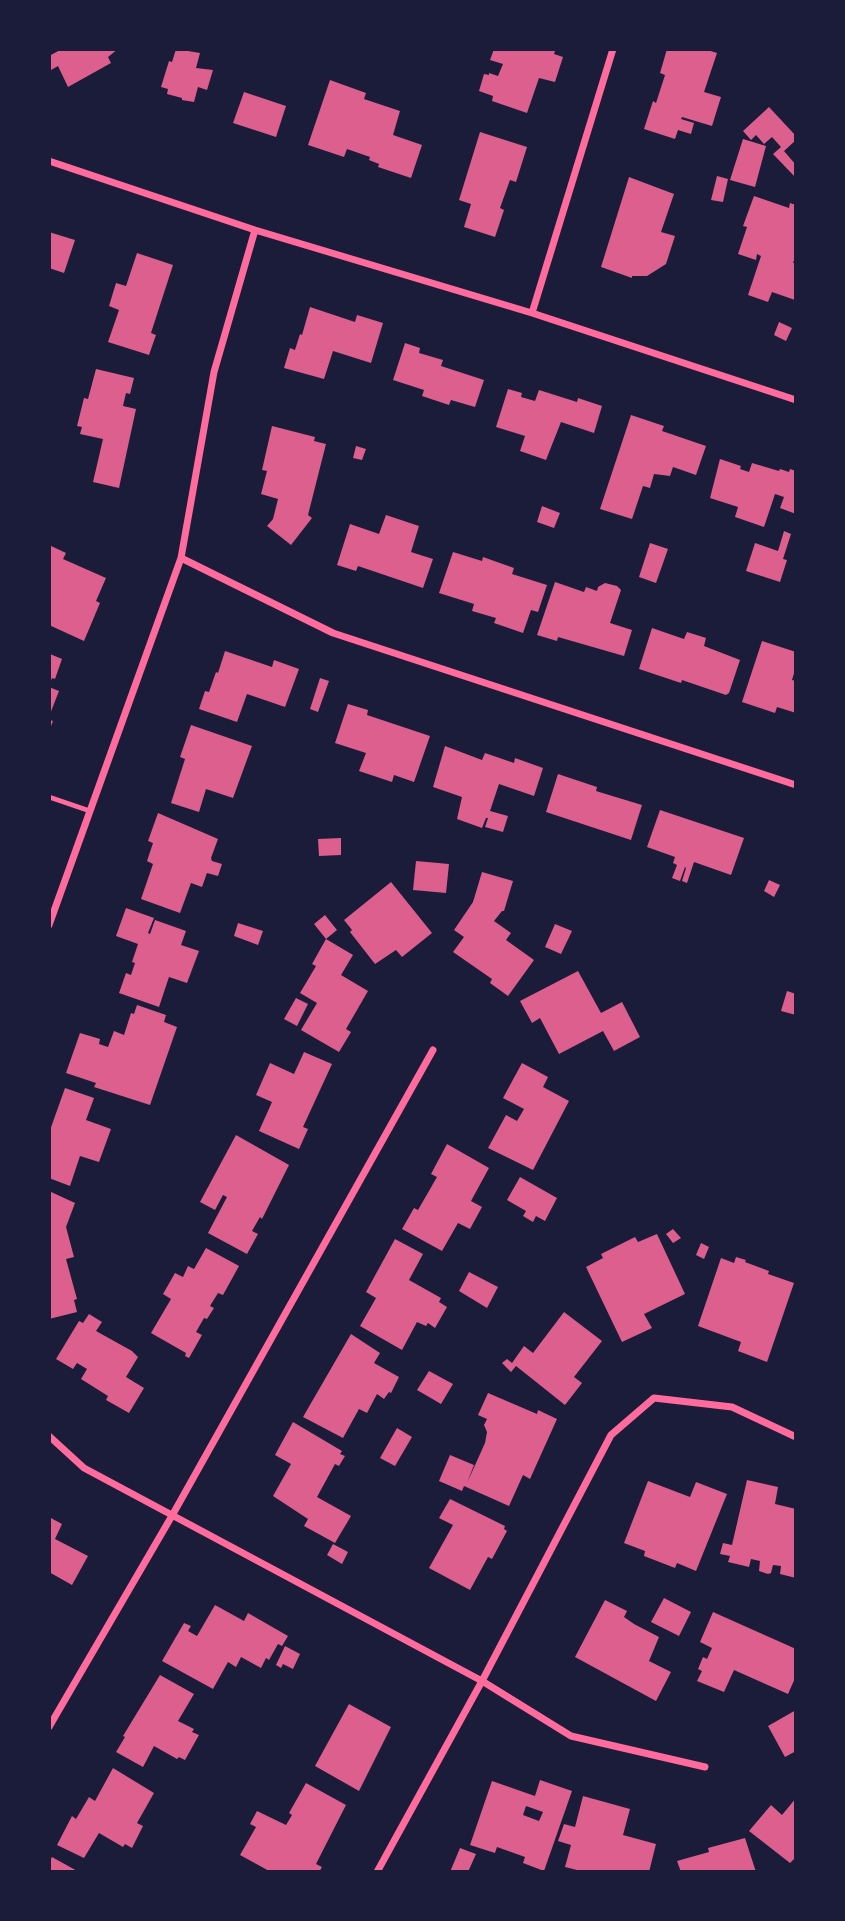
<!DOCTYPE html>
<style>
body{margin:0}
#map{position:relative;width:845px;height:1921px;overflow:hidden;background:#1b1b3a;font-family:"Fira Sans Condensed",sans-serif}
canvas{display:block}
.frame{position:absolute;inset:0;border:51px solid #1b1b3a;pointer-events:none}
</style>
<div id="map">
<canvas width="845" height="1921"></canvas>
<div class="frame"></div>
</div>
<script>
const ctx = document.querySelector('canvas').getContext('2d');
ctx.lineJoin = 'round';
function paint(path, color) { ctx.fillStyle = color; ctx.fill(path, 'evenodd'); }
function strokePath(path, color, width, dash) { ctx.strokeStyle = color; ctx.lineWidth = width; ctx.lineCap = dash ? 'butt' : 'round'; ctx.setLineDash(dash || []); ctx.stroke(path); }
paint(new Path2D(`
 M62 49H118L108 57 111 63 68 87 58 66 51 70 49 66V56Z
 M176 49 200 53 196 68 213 70 207 90 198 87 194 102 182 100V98L167 94 168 89 161 87 169 61 172 62Z
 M494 49H548L555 51 554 54 563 57 555 82 539 78 527 113 492 101 493 96 479 91 484 74 489 75V73L498 76 503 64 490 60Z
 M667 49H704L717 53 704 92 721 97 712 126 682 117 681 119 694 123 691 134 678 130 675 139 644 129 653 101 656 103 665 75 660 73Z
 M330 80 366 93 364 99 400 111 393 135 422 145 411 178 378 167 379 164 369 160 370 157 347 149 344 157 308 145Z
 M244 92 286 106 276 137 233 123Z
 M769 107 796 136V140L784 151 796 165V178L773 154 781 147 772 137 764 144 756 135 751 140 743 131Z
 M480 132 527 147 516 182 510 180 500 208 504 210 495 237 464 227 471 204 459 200Z
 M743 139 766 146 755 187 730 180Z
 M717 176 728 179 723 202 711 200Z
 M629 177 674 194 661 232 675 236 666 264 647 276H632V278L601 267Z
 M754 196 789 208 790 203 796 205V255L793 263H796L795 300 772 292 768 302 748 295 761 256 757 254 756 260 738 254 747 227 743 226Z
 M49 232 75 240 64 273 49 268Z
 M137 253 173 265 151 333 156 335 149 355 108 342 119 310 109 306 116 283 126 286Z
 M310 307 355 322 357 315 383 323 371 363 333 351 324 379 284 368 290 348 295 350 300 334 302 335Z
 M779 322 792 328 786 341 774 335Z
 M405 343 420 348 419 353 443 360 441 366 484 380 475 407 451 400 449 405 422 396 424 390 393 380Z
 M96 369 134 378 130 394 126 393 123 406 136 409 119 488 93 482 103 439 80 434 82 427 77 426 84 398 88 399Z
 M508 389 522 393 521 397 535 401 539 390 577 402 578 398 602 406 594 433 561 422 546 460 520 451 525 436 496 427Z
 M631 415 664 426 662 431 706 446 696 475 673 467 670 476 654 474 650 488 643 486 632 519 600 509Z
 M272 426 315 437 314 441 326 444 308 515 312 518 291 545 267 526 273 519 278 499 261 494 267 471 262 470Z
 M356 446 366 449 362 460 353 458Z
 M720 459 741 466 740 469 749 472 752 463 779 471 780 469 789 472 790 469 796 471V514L780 508 784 497 775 494 764 527 735 517 738 507 710 498Z
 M542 506 560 513 554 528 537 522Z
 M386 515 419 526 411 552 433 559 423 588 358 566 356 571 337 565 350 524 379 534Z
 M784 531 791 534 783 559 787 560 780 582 746 571 755 543 778 551Z
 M650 543 668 549 656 583 639 577Z
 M49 545 66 553 63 559 106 578 96 601 100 603 84 641 49 625Z
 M453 552 482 561 483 557 514 568 512 574 547 585 538 612 531 610 523 633 494 623 496 618 472 611 474 604 439 593Z
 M555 582 584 592 586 587 597 591 598 587 605 583 617 586 621 590 610 623 632 630 624 656 558 637 557 641 537 635Z
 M652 628 684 639 687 632 706 638 704 646 740 660 729 693 726 695 682 680 681 683 639 669Z
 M762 641 796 652V667L792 680 796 681V713L777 707 775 713 742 702Z
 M225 651 272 667 274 660 299 669 285 707 247 694 237 722 199 709 205 691 209 692 216 672 218 673Z
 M50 654 62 659 55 679 52 678 49 686Z
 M320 678 329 681 318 712 310 709Z
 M49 687 59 691 50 714V720L53 721 49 731Z
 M348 704 368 710 367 715 430 736 414 782 394 775 392 782 359 771 366 753 335 743Z
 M191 725 252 746 233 798 206 789 199 812 171 803 185 759 180 757Z
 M445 746 482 760 485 753 514 763 515 758 543 768 534 796 499 784 490 811 508 816 503 832 485 827 488 818H486L482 828 457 819 462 797 433 787Z
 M558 774 597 787 596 791 642 805 631 840 546 812Z
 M660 810 744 838 731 875 694 862 687 883 682 881 686 868 685 867 680 881 672 878 677 865 673 863 675 857 647 847Z
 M158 813 218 839 211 858 212 861 222 864 218 876 207 873 202 887 191 883 180 913 141 899 153 864 147 861 153 843 148 841Z
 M341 838V855L319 856 318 839Z
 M416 861 449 864 446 893 413 890Z
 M482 872 513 881 504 911H502L494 921 511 933 506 940 534 960 508 996 490 983 492 979 453 952 464 937 454 930 473 902Z
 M769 880 780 885 774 897 764 891Z
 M391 882 432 933 402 957 396 950 375 964 350 932 352 930 344 920Z
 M126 908 154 918 148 933 150 934 155 920 186 931 181 945 199 951 187 983 169 977 159 1007 119 993 126 973 131 975 135 963 132 962 138 944 116 936Z
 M325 915 337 930 326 939 314 924Z
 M238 923 263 931 258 945 234 936Z
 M555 924 572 931 561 954 545 947Z
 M326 939 353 955 341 975 368 991 346 1029 351 1032 339 1052 301 1030 317 1003 300 993 316 966 312 964Z
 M578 971 601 1013 622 1002 640 1037 614 1051 603 1031 559 1054 540 1018 532 1023 520 1001Z
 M787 991 796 994V1015L781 1011Z
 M296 998 308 1004 297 1026 284 1019Z
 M137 1005 166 1015 164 1022 177 1027 150 1105 94 1087 96 1083 66 1073 80 1033 100 1039 99 1044 108 1047 114 1031 124 1035 131 1013 134 1014Z
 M304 1052 332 1064 303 1127 308 1129 299 1149 259 1131 272 1102 256 1095 270 1063 294 1074Z
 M522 1063 548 1077 543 1087 569 1101 533 1170 488 1148 506 1115 517 1121 524 1109 503 1098Z
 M65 1088 94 1098 86 1120 111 1129 99 1162 80 1156 70 1186 49 1178V1133Z
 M236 1135 289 1165 262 1219 260 1217 252 1231 258 1234 247 1254 208 1233 227 1197 223 1195 215 1210 200 1202Z
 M447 1144 489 1168 471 1201 482 1207 470 1229 458 1223 442 1251 402 1229 414 1208 418 1210 437 1177 431 1174Z
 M520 1177 557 1198 545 1221 536 1216 533 1222 523 1216 526 1211 507 1200Z
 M49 1191 75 1203 66 1227 74 1257 66 1259 77 1299 74 1300 77 1312 49 1319Z
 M673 1229 681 1238 673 1243 666 1234Z
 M657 1234 685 1294 644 1314 652 1328 622 1342 586 1267 603 1258 601 1254 635 1237 638 1242Z
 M395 1239 423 1254 409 1280 441 1298 439 1302 447 1307 435 1328 428 1323 426 1326 417 1322 402 1350 360 1326 376 1298 366 1292Z
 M701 1243 709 1247 704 1259 696 1255Z
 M206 1248 239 1266 223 1295 218 1293 210 1306 214 1308 207 1319 204 1318 196 1332 202 1335 189 1358 185 1356 186 1353 151 1333 171 1299 163 1294 175 1273 183 1277 188 1266 194 1269Z
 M736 1257 746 1260 745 1262 769 1271 768 1274 794 1283 767 1362 738 1351 741 1342 698 1326 721 1258 734 1263Z
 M469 1272 498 1287 487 1308 459 1291Z
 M564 1312 602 1341 574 1377 582 1383 565 1405 516 1366 511 1372 502 1363 507 1359 512 1363 524 1346 533 1353Z
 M89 1314 102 1322 96 1331 132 1351 138 1357 126 1377 144 1388 129 1413 106 1400 108 1396 81 1379 87 1369 77 1363 73 1369 56 1359 79 1321 83 1323Z
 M351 1334 380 1353 374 1363 399 1377 391 1393 389 1392 384 1399 377 1394 367 1413 359 1409 343 1438 303 1417Z
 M429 1371 453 1384 441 1404 417 1390Z
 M488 1393 537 1414 538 1410 557 1419 530 1479 523 1475 509 1506 464 1486 462 1491 439 1481 450 1455 474 1465 467 1483 485 1443 487 1432 484 1425 487 1419 478 1415Z
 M293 1422 342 1451 340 1454 345 1456 339 1466 335 1464 317 1497 351 1516 335 1543 304 1526 308 1519 273 1496 291 1464 275 1455Z
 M397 1428 412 1437 395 1466 380 1458Z
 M747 1480 778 1487 775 1504 796 1509V1578L780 1574 781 1566 773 1565 771 1573 768 1574 759 1571 760 1561 751 1559 749 1567 728 1562 730 1556 720 1554 723 1543 732 1545Z
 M648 1481 690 1497 696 1482 727 1494 696 1571 677 1563 675 1568 644 1556 645 1551 624 1543Z
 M450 1499 505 1526 504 1529 507 1531 492 1559 488 1557 470 1590 429 1568 453 1525 439 1518Z
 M49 1517 62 1524 55 1539 88 1556 72 1585 49 1572Z
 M333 1544 348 1552 342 1564 327 1555Z
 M664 1598 691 1612 679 1636 651 1622Z
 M605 1600 627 1611 624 1617 634 1624 659 1637 649 1661 671 1672 656 1701 575 1657Z
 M215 1605 244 1621 248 1613 288 1636 282 1646 278 1644 269 1660 266 1658 261 1668 241 1657 236 1667 228 1662 213 1689 162 1661 184 1623 191 1626 188 1631 197 1636Z
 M713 1612 796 1649V1676L788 1694 734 1670 724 1692 697 1681 702 1671 698 1669 703 1657 707 1659 712 1648 700 1642Z
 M285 1646 300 1654 293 1669 283 1664 281 1668 276 1665Z
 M160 1675 194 1694 178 1721 194 1729 192 1732 199 1735 185 1760 179 1757 177 1759 154 1746 143 1767 116 1752 125 1737 123 1736Z
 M349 1704 391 1727 359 1791 315 1766Z
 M796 1710V1751L785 1757 768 1726Z
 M113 1768 154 1793 137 1823 143 1826 132 1848 125 1844 123 1847 99 1833 84 1858 57 1845 72 1816 76 1819 89 1797 95 1801Z
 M540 1780 572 1791 544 1871 523 1863 525 1857 497 1847 495 1853 470 1845 492 1781 535 1796ZM526 1806 543 1812 539 1821 523 1815Z
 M306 1783 346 1805 316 1864 322 1867 319 1872H271L240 1855 256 1827 250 1824 257 1811 286 1825 292 1815 289 1813Z
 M583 1796 630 1809 623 1835 656 1844 649 1872H585L565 1867 571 1845 558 1841 564 1824 575 1827Z
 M796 1798V1857L790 1863 749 1831 771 1805 782 1815Z
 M745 1838 756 1872H681L677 1861 709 1852 708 1848Z
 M460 1848 476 1854 468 1872H450Z
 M52 1857 79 1872H49V1862Z`), '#dd5f8e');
strokePath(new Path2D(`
 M49 797 90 811`), '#ff6b9d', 5);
strokePath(new Path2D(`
 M49 161 255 230 532 313 796 400
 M532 313 613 49
 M181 558 333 633 796 785
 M49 925 181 558 214 372 255 230
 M49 1436 84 1468 482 1681 571 1736 705 1767
 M49 1727 173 1514 433 1050
 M377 1872 482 1681 611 1435 654 1398 732 1407 796 1437`), '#ff6b9d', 7);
</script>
